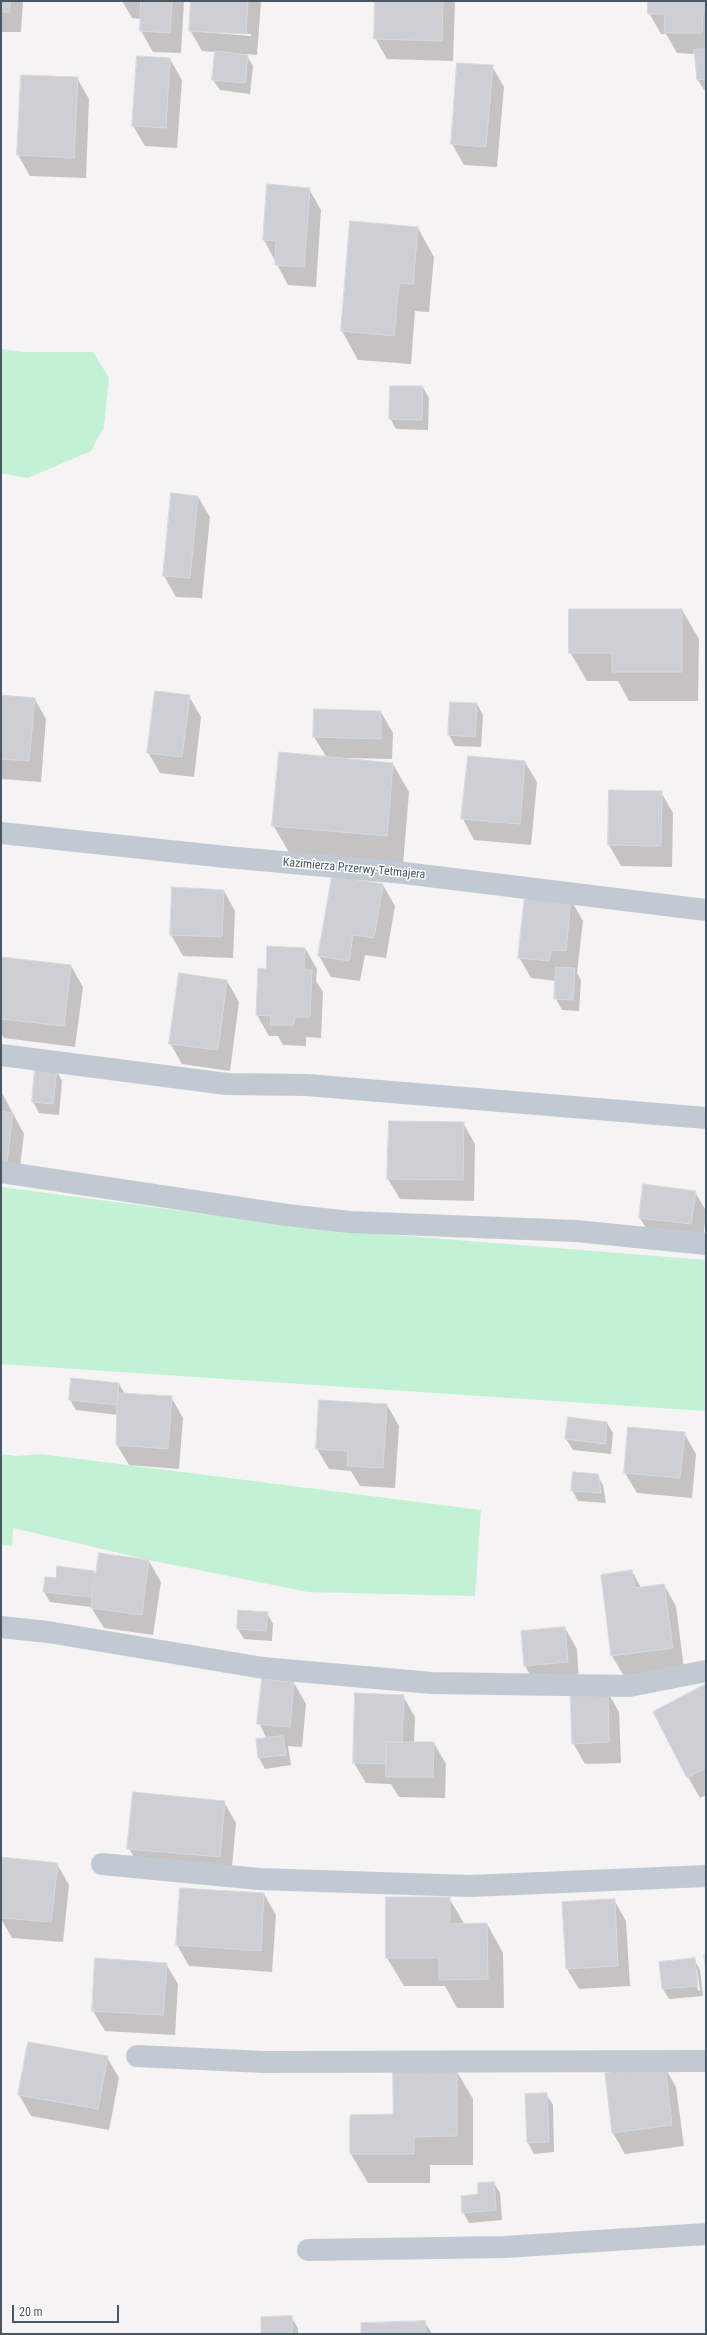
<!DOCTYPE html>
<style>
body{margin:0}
#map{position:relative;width:707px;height:2335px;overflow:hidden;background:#f5f3f3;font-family:"Roboto Condensed",sans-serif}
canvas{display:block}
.frame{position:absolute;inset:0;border:2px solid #4a5661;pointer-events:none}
.scale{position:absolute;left:12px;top:2305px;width:107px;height:18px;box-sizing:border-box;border:2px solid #4a5661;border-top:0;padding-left:5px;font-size:12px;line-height:14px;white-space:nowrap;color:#4a5661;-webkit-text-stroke:3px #fff;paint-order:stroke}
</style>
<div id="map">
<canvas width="707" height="2335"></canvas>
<div class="frame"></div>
<div class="scale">20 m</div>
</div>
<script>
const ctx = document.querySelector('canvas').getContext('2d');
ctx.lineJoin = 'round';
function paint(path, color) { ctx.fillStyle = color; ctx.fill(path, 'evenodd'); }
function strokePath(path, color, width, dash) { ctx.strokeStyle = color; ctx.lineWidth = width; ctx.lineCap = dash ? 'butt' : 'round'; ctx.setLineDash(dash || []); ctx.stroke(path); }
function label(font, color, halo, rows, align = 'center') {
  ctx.font = font + ' "Roboto Condensed",sans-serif'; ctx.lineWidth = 3; ctx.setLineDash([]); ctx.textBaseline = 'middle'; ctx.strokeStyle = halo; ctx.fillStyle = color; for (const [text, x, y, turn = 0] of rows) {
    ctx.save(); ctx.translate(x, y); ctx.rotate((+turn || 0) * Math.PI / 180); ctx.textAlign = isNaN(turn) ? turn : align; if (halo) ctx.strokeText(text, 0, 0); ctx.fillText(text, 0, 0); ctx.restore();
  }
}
paint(new Path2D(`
 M1 349 23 352H93L109 378 104 427 91 451 28 478 1 473Z
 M1 1187 319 1229 706 1260V1407L705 1411 1 1364Z
 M1 1454 17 1456 40 1454 481 1510 475 1596 308 1592 149 1560 13 1528 12 1546 1 1545Z`), '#c3f1d5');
paint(new Path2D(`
 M1 1H23L21 32H1Z
 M122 1H184L181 53 153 52 141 31V19L132 18Z
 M192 1H261L257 55 246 54 253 66 250 94 220 90 213 80 216 52 202 51 190 30ZM202 30 251 34V36L202 32Z
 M376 1H455L453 61 387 59 375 38Z
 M649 1H706V90H704L698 80 695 54 677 53 666 34H661L649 13Z
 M170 59 182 80 177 148 145 146 133 126Z
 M492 66 504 87 497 167 464 165 452 144Z
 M22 76 77 78 89 99 86 178 30 176 18 155Z
 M268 186 309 189 321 210 316 287 288 285 264 240Z
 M418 228 434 257 429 312 415 311 411 364 358 360 342 331Z
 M423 387 429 398 428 430 396 429 390 418Z
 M198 497 210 517 202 598 176 597 164 576Z
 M682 610 699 639 698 701H629L618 681H587L570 652Z
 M1 696 34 698 46 719 41 782 1 779Z
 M189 696 201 717 194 777 160 773 148 752Z
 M451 703 477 704 483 715 481 747 455 746 449 735Z
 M381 712 393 733 392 759 347 758V759L393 764 409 792 403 865 290 854 273 825 327 758 314 737Z
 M469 757 525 762 537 782 531 845 474 840 463 819Z
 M661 792 673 813 672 867 621 866 609 845Z
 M333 877 383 885 395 906 386 958 365 955 360 981 331 977 319 956Z
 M173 888 224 891 235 911 233 958 183 956 171 935Z
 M571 900 583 921 577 973 581 980 579 1011 562 1010 556 999V981L531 978 519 957Z
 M305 948 317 969 316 981 323 992 321 1038 306 1037V1046L283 1045 278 1036H269L257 1015 267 970Z
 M1 958 71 966 83 987 75 1047 4 1038 1 1033Z
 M227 981 239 1002 230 1071 182 1064 170 1043Z
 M36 1068 56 1070 62 1081 59 1115 39 1113 33 1102Z
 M1 1091 24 1134 18 1183 1 1181Z
 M463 1123 475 1144 474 1201 400 1199 388 1179Z
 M695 1192 706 1211 703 1244 652 1238 640 1218Z
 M119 1384 125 1394 171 1397 183 1418 179 1469 129 1465 117 1445 118 1415 76 1410 70 1400Z
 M387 1405 399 1426 395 1488 360 1486 351 1471 329 1469 317 1449Z
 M568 1418 607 1423 613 1433 611 1454 573 1450 566 1439Z
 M684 1433 696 1454 692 1498 637 1493 625 1473Z
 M597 1475 603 1485 606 1503 578 1501 572 1490Z
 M149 1561 161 1582 153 1635 104 1628 91 1607 50 1602 44 1592 94 1572 96 1576Z
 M632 1571 641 1588 664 1585 676 1606 684 1669 624 1676 612 1656Z
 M267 1613 273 1624 272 1641 244 1639 238 1629Z
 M565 1628 577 1649 579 1683 537 1686 525 1666Z
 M294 1683 306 1704 302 1747 288 1746 291 1765 265 1769 259 1758 257 1740 267 1739 259 1723Z
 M706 1686V1795L700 1798 688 1777Z
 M607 1691 619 1712 621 1763 585 1764 573 1743Z
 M403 1696 415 1717 414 1743H434L446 1764 445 1798 399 1797 391 1784 366 1783 354 1763Z
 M224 1802 236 1823 231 1878 140 1869 129 1848Z
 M57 1864 69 1885 63 1942 12 1938 1 1919V1890Z
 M181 1889 264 1894 276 1915 272 1972 189 1966 177 1945Z
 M449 1898 465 1925 487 1924 503 1953 504 2008H457L445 1986H404L387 1958Z
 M614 1900 626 1921 630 1986 579 1989 567 1969Z
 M694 1959 700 1970 703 1996 669 1999 663 1989ZM695 1969H697L700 1990 698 1991Z
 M166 1964 178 1984 175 2035 105 2031 93 2011Z
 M107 2057 119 2078 109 2130 31 2116 19 2095Z
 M664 2066 676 2087 684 2146 625 2154 613 2133 606 2074Z
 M456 2070 473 2099V2165H430V2183H368L351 2154 394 2115Z
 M546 2094 553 2105 554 2152 534 2154 528 2143 527 2095Z
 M494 2183 500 2193 502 2220 469 2223 463 2212Z
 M291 2317 298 2328V2334H262Z
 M425 2322 432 2334H362Z`), '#0003');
const building = new Path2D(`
 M1 1H10V12H1Z
 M141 1H172L170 33 140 31Z
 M191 1H248L246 34 189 31Z
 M375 1H443L442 41 374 39Z
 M648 1H706V11H703L702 33H664L665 14H648Z
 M706 49V79L697 80 694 50Z
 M215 51 248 55 245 83 212 80Z
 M137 56 170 58 166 128 132 126Z
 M457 63 493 65 486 147 451 144Z
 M21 75 78 77 74 158 17 155Z
 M267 184 310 188 304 267 275 265 276 241 263 240Z
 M350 221 418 227 413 284 399 283 394 336 341 331Z
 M390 386H423L422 420 389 419Z
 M171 493 198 496 190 578 163 576Z
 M569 609H682V672H612V653H569Z
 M155 691 190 695 182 757 147 753Z
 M1 695 35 698 29 761 1 759Z
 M450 702 477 703 475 737 448 735Z
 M314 709 381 711V739L313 737Z
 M279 752 393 763 387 836 272 826Z
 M468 756 525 761 520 824 461 819Z
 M609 790 662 791 661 846 608 845Z
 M332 876 383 884 374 938 353 935 349 961 318 956Z
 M172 887 224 890 222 937 170 935Z
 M525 894 571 899 566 951 551 950 549 961 518 958Z
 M267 946 305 948 304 970H312L310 1017H295L294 1025H270L271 1016 256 1015 258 968 266 969Z
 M1 957 71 965 64 1026 1 1019Z
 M556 967 575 968 573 1000 554 999Z
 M179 973 227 980 218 1050 169 1044Z
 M35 1067 57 1069 53 1104 32 1102Z
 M1 1111 13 1113 7 1163 1 1162Z
 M389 1121 464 1122 463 1180 387 1179Z
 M643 1184 696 1191 691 1224 639 1218Z
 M71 1378 119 1383 117 1405 69 1400Z
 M120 1393 172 1396 168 1449 116 1445 117 1405Z
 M319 1400 387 1404 383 1468 347 1466 348 1451 316 1449Z
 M568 1417 607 1422 605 1444 565 1439Z
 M628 1427 685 1432 680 1478 624 1473Z
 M573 1472 598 1474 601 1493 571 1491Z
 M99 1553 149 1560 142 1615 91 1608Z
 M57 1566 94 1571 91 1597 43 1592 45 1577 56 1578Z
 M632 1570 635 1588 664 1584 673 1648 611 1656 601 1575Z
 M238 1610 268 1612 266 1631 237 1629Z
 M565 1627 568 1662 524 1666 521 1631Z
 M262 1679 294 1682 290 1727 257 1724Z
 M706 1684V1768L687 1778 653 1712Z
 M608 1690 609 1742 572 1744 570 1692Z
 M355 1693 404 1695 402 1742H386V1764L353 1763Z
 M283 1736 286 1755 258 1758 256 1739Z
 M386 1742H434L433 1777H386Z
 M133 1792 225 1801 220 1857 127 1849Z
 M1 1857 58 1863 51 1922 1 1918Z
 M180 1888 264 1893 261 1951 176 1945Z
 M386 1897H450V1924L487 1923 488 1979 439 1980V1958H386Z
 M615 1899 618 1966 566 1969 562 1902Z
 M704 1955H706V1971Z
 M95 1958 167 1963 163 2015 92 2011Z
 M695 1958 698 1986 662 1989 659 1962Z
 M28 2042 108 2056 98 2109 18 2095Z
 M665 2065 672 2125 612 2133 605 2073Z
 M393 2069H457V2136L414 2137V2154H350V2115L393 2114Z
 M547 2093 549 2142 527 2143 525 2094Z
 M494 2182 496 2210 462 2213 461 2196 478 2194V2183Z
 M292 2316V2334H261V2317Z
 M425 2321 426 2334H361V2323Z`);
paint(building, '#cdcfd5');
strokePath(building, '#d7d9de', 1);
strokePath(new Path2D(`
 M1 833 226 857 404 873 706 910
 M1 1055 227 1084 307 1085 706 1118
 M1 1172 287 1215 350 1222 576 1231 706 1244
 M1 1627 48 1632 263 1668 432 1683 629 1686 706 1671
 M102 1864 259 1879 470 1886 706 1876
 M137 2056 264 2062 706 2061
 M308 2250 505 2247 706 2234`), '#c1cad2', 22);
label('12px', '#4a5661', '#fff', [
 ["Kazimierza Przerwy-Tetmajera",354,869,5]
]);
</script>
